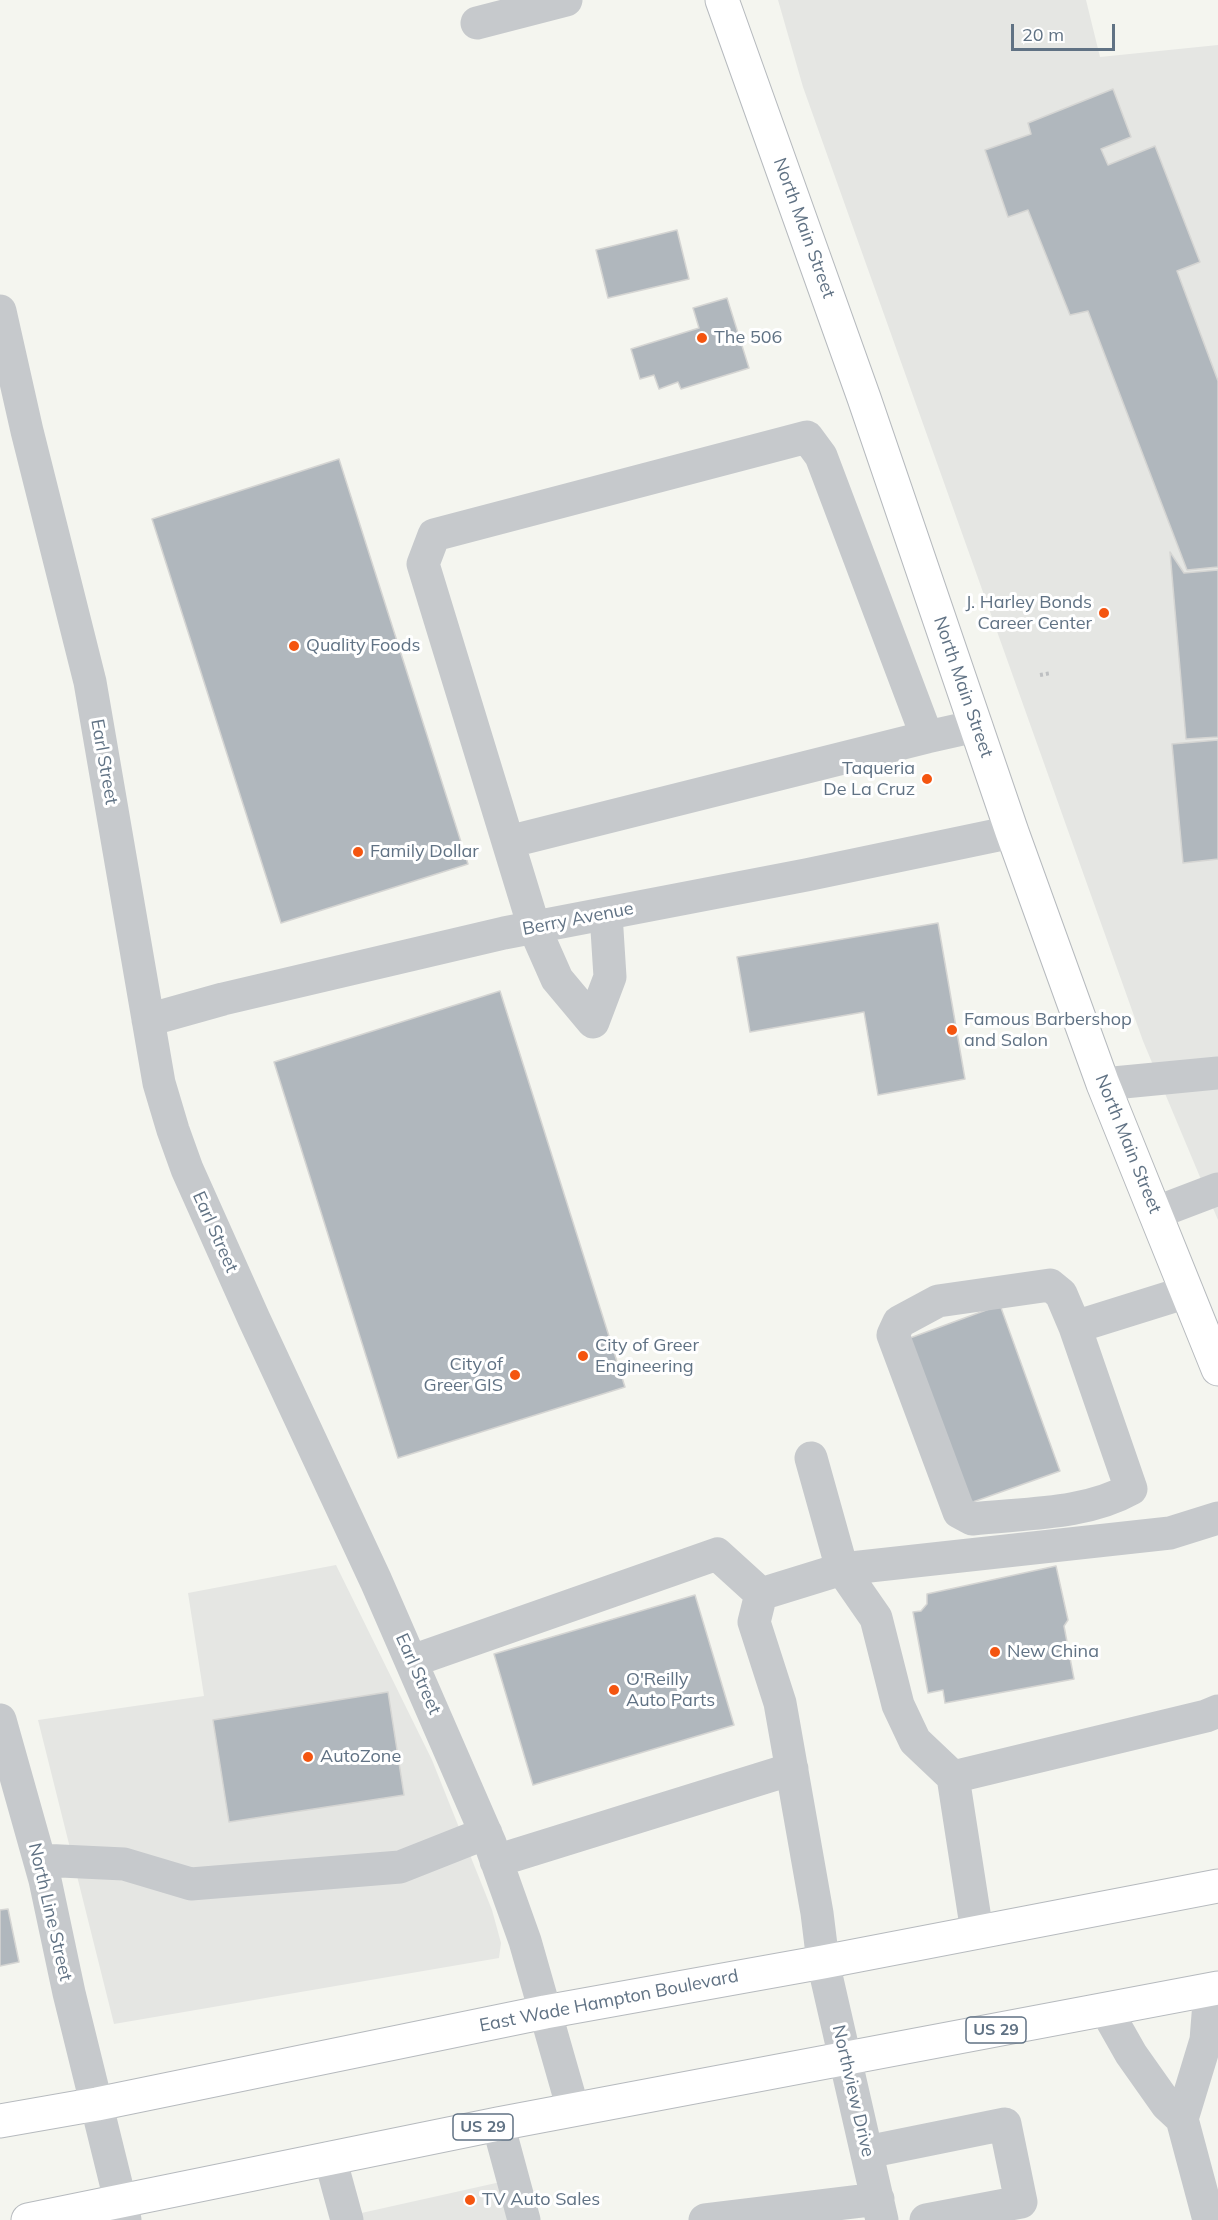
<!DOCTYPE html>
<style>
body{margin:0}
#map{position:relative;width:1218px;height:2220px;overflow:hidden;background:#f4f5ef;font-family:Mulish,sans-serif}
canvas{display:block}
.scale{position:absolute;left:1011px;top:24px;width:104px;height:27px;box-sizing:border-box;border:3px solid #607284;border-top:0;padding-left:8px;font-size:18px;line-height:21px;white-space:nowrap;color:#607284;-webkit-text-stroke:4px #fff;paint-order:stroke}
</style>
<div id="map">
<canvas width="1218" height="2220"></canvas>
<div class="scale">20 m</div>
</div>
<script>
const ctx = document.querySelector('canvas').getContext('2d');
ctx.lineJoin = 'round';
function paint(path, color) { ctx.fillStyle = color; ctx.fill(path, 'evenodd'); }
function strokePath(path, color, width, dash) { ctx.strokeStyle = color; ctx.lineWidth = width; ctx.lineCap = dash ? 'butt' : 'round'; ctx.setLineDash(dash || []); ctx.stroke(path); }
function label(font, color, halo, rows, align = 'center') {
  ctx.font = font + ' Mulish,sans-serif'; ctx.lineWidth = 6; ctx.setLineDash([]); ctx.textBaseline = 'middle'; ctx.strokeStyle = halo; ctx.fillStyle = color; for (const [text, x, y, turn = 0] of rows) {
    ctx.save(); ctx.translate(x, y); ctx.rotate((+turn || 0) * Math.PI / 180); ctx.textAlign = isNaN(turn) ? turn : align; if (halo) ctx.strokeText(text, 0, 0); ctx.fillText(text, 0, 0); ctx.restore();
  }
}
paint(new Path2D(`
 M778 0H1086L1100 57 1218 45V1220L1143 1041 803 87Z
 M336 1565 432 1760 492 1910 501 1943 499 1958 114 2024 38 1720 204 1696 188 1593Z
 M514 2179 523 2220H330Z`), '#e5e6e3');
const building = new Path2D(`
 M1113 89 1131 137 1101 149 1108 165 1155 146 1200 262 1177 271 1218 381V567L1187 570 1088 311 1070 315 1028 210 1008 217 985 150 1031 134 1028 123Z
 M677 230 689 279 608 298 596 250Z
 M727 298 749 368 681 389 678 382 659 389 654 375 640 379 631 349 699 328 693 308Z
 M339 459 468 864 281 923 152 519Z
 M1170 552 1184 573 1218 570V737L1186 739Z
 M1218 740V859L1183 863 1172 744Z
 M938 923 965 1079 878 1095 864 1012 750 1032 737 957Z
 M500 991 625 1387 398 1458 274 1062Z
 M1000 1305 1060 1471 970 1503 910 1338Z
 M1056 1566 1068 1620 1064 1626 1074 1679 945 1703 943 1690 928 1693 913 1612 921 1611 927 1604V1594Z
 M695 1595 734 1725 533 1785 494 1654Z
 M388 1692 404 1795 229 1822 213 1720Z
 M8 1909 19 1962 0 1966V1910Z`);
paint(building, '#b0b7bd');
strokePath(building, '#d5d5d3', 1.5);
const major = new Path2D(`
 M722 0 864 398 1012 832 1103 1084 1218 1369
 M0 2121 97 2104 545 2012 823 1962 1218 1886
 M28 2220 498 2124 1218 1988`);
strokePath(major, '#b6babe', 35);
strokePath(new Path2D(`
 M1040 675 1051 673`), '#bec0c2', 4, [3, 3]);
strokePath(new Path2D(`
 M477 23 566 0
 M0 311 27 431 90 682 159 1083 173 1130 187 1169 254 1319 376 1581 490 1843 525 1941 573 2109
 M508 842 927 737
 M606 914 610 977 593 1022 557 979 534 927 423 564 434 535 807 437 821 456 927 737 976 726
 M148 1020 223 999 504 933 806 875 1012 832
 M1103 1084 1218 1073
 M1155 1213 1218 1189
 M1075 1327 1061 1294 1050 1285 938 1301 899 1322 893 1335 959 1512 972 1519C1024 1513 1085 1515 1131 1489L1075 1327 1187 1292
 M811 1458 842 1569 876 1618 898 1705 915 1741 953 1777 977 1932
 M412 1661 717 1554 761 1594
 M0 1720 45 1880 69 1993 125 2220
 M953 1777 1206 1716 1218 1711
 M40 1860 124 1864 191 1884 400 1867 486 1833
 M496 1861 792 1769
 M1106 2010 1131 2054 1167 2105 1182 2119 1209 2220
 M1182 2119 1206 2040 1210 1990
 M498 2124 524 2220
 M867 2152 1005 2124 1021 2202 926 2220
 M330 2158 347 2220
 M705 2220 878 2199
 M882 2220 823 1962 817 1913 780 1703 754 1622 761 1594 842 1569 1170 1533 1218 1518`), '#c6c9cc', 33);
strokePath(major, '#fff', 33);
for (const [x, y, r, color] of [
 [702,338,6,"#f45510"],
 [1104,613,6,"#f45510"],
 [294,646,6,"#f45510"],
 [927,779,6,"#f45510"],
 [358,852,6,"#f45510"],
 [952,1030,6,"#f45510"],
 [583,1356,6,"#f45510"],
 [515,1375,6,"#f45510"],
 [995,1652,6,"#f45510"],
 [614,1690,6,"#f45510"],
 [308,1757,6,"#f45510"],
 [470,2200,6,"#f45510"]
]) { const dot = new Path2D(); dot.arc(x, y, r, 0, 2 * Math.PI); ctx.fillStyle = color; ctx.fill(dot); strokePath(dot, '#fff', 2); }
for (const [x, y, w] of [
 [996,2030,60],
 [483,2127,60]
]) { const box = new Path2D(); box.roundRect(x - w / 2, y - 13, w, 26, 4.5); ctx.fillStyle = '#fff'; ctx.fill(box); strokePath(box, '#607284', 1.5); }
label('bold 16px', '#607284', null, [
 ["US 29",996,2030],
 ["US 29",483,2127]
]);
label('18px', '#607284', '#fff', [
 ["North Main Street",804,228,70],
 ["North Main Street",963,687,71],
 ["Earl Street",104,762,80],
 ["Berry Avenue",578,919,-11],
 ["North Main Street",1128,1144,68],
 ["Earl Street",215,1232,66],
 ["Earl Street",418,1674,66],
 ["North Line Street",50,1912,77],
 ["East Wade Hampton Boulevard",609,2001,-11],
 ["Northview Drive",853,2091,77]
]);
label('18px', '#607284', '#fff', [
 ["The 506",714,338],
 ["J. Harley Bonds",1092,603,"right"],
 ["Career Center",1092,624,"right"],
 ["Quality Foods",306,646],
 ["Taqueria",915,769,"right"],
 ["De La Cruz",915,790,"right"],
 ["Family Dollar",370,852],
 ["Famous Barbershop",964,1020],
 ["and Salon",964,1041],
 ["City of Greer",595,1346],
 ["Engineering",595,1367],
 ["City of",503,1365,"right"],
 ["Greer GIS",503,1386,"right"],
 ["New China",1007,1652],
 ["O'Reilly",626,1680],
 ["Auto Parts",626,1701],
 ["AutoZone",320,1757],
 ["TV Auto Sales",482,2200]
], 'left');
</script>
